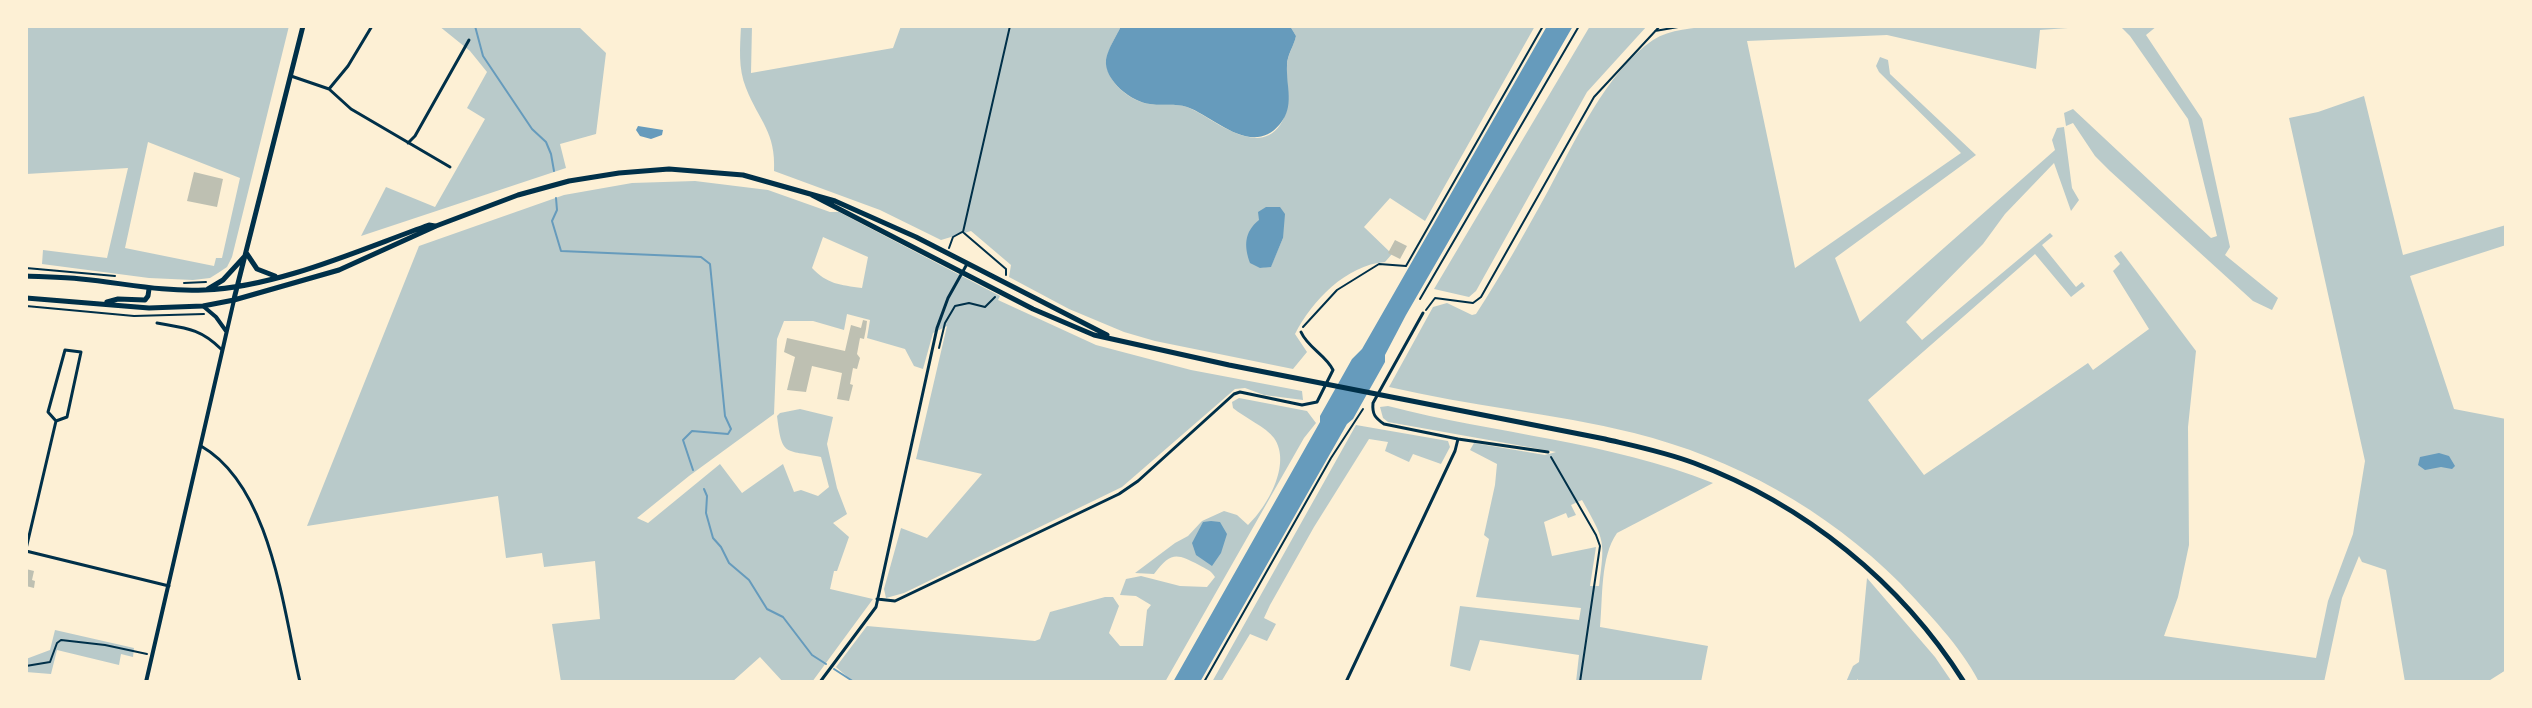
<!DOCTYPE html>
<style>
body{margin:0}
#map{position:relative;width:2532px;height:708px;overflow:hidden;background:#fdf0d5;font-family:"Noto Serif",serif}
canvas{display:block}
.frame{position:absolute;inset:0;border:28px solid #fdf0d5;pointer-events:none}
</style>
<div id="map">
<canvas width="2532" height="708"></canvas>
<div class="frame"></div>
</div>
<script>
const ctx = document.querySelector('canvas').getContext('2d');
ctx.lineJoin = 'round';
function paint(path, color) { ctx.fillStyle = color; ctx.fill(path, 'evenodd'); }
function strokePath(path, color, width, dash) { ctx.strokeStyle = color; ctx.lineWidth = width; ctx.lineCap = dash ? 'butt' : 'round'; ctx.setLineDash(dash || []); ctx.stroke(path); }
paint(new Path2D(`
 M26 26H289L232 257 227 267 218 273 210 278 193 280 149 278 42 264 43 250 107 258 128 168 26 174ZM148 142 240 178 222 258H216L214 266 125 248Z
 M439 26H578L606 53 596 134 560 144 566 168 361 236 386 187 435 207 485 119 467 108 487 72 470 51Z
 M741 26H752L751 73 893 48 901 26H1121C1116 37 1108 48 1107 60 1104 81 1131 102 1150 104 1162 106 1175 103 1187 107 1211 116 1256 159 1280 125 1293 106 1286 87 1287 66 1287 55 1294 46 1296 36L1290 26H1535L1425 221 1390 198 1364 227 1392 254 1385 262C1346 265 1312 301 1295 334L1307 352 1293 369 1155 341 1124 332 1069 309 1009 277 1011 265 971 231 941 240 880 210 774 171C776 132 759 121 746 88 738 68 740 48 741 26ZM1259 220 1283 238 1271 266 1260 268Z
 M1590 26H1647L1587 92 1476 291 1469 297 1434 289Z
 M1713 26H2096L2040 30 2036 69 1887 35 1747 41 1795 268 1961 153 1879 72 1876 66 1880 57 1888 60 1890 74 1976 155 1835 258 1860 322 2055 150 2052 140 2057 128 2064 127 2072 188 2079 200 2071 211 2054 163 2005 214 1983 244 1906 322 1922 340 2050 233 2053 236 2042 245 2076 287 2082 282 2085 286 2071 297 2035 254 1868 400 1924 475 2088 363 2093 370 2149 329 2113 271 2120 264 2114 256 2121 251 2196 351 2188 427 2189 545 2178 597 2164 636 2316 658 2328 601 2353 534 2365 461 2289 118 2318 112 2364 96 2403 255 2506 225V245L2410 276 2454 409 2506 419V670L2487 682H2405L2386 570 2362 562 2359 556 2342 598 2324 682H1979C1960 645 1928 613 1900 583 1827 510 1734 458 1634 433 1553 413 1470 406 1389 387L1433 307 1447 303 1472 315 1476 314C1502 274 1525 233 1548 191 1574 143 1607 71 1653 40 1670 29 1694 28 1713 26Z
 M2120 26H2157L2146 35 2202 119 2230 247 2225 255 2278 298 2272 310 2253 301 2110 171 2095 156 2073 123 2066 126 2064 113 2073 109 2211 238 2217 236 2188 119 2130 36Z
 M695 181 768 190 830 212H839L1000 296 998 300 1096 345 1191 370 1302 391 1303 400 1264 395 1245 388 1235 389 1122 487 904 593 886 598 884 589 901 528 927 538 982 474 916 459 947 326 933 333 923 369 914 366 905 349 867 338 870 320 847 314 844 330 813 321H784L777 339 774 414 689 476 637 518 648 523 720 464 742 493 783 464 794 492 801 490 818 496 829 487 821 457C785 449 782 458 777 416L780 413 800 409 833 417 827 444 837 488 847 514 833 523 849 537 837 571H834L830 589 873 599 812 682H783L760 657 732 682H561L552 624 600 619 595 561 544 567 542 553 506 558 498 496 307 526 419 246 564 195 632 183ZM823 237 868 257 862 288C840 285 827 284 812 268Z
 M1239 398 1307 411 1316 423 1304 438 1165 682H853L836 667 867 626 1035 641 1040 639 1050 612 1105 597H1113L1119 606 1109 633 1120 646H1143L1147 610 1151 605 1136 596 1120 595 1126 579 1141 576 1180 586 1207 587 1215 577C1210 569 1207 570 1199 565 1176 553 1171 552 1154 574L1135 573 1175 543 1188 536 1202 521 1224 511 1237 515 1248 525C1267 507 1292 464 1274 438 1266 427 1245 418 1233 408L1232 402Z
 M1388 406C1496 434 1608 441 1713 483L1617 533C1600 557 1603 598 1600 627L1708 646 1701 682H1576L1579 655 1480 640 1470 671 1450 666 1460 606 1579 620 1581 608 1476 597 1489 539 1484 535 1495 485 1497 464 1470 450 1474 443 1545 455 1556 452 1388 422 1383 418 1380 407ZM1582 500C1605 541 1605 540 1599 586H1590L1596 547 1552 556 1544 522 1566 513 1568 518 1576 515 1571 505Z
 M1356 425 1448 441 1450 447 1441 464 1413 454 1409 462 1385 451 1388 442 1369 439 1314 527 1270 605 1264 618 1276 624 1267 641 1250 634 1221 682H1212Z
 M1867 578 1935 657 1952 682H1858V679L1855 682H1846L1853 666 1859 662Z
 M55 630 134 648 133 657 121 654 119 665 57 650 51 674 26 672V659L50 650Z`), '#b9caca');
paint(new Path2D(`
 M1121 26H1290L1296 36C1294 46 1287 55 1287 65 1286 87 1295 106 1280 124 1252 158 1215 117 1187 107 1175 103 1162 106 1150 104 1132 102 1104 81 1106 60 1108 48 1116 37 1121 26Z
 M1547 26H1573L1406 315 1385 355V362L1353 419 1347 424 1200 682H1173L1320 422V416L1352 359 1362 349Z
 M638 126 663 130 662 135 651 139 640 136 636 130Z
 M1266 207H1280L1285 214 1283 238 1271 267 1260 268 1250 263C1244 246 1244 232 1259 220L1258 212Z
 M2439 453 2449 456 2455 466 2452 469 2441 467 2425 470 2418 465 2420 457Z
 M1211 521 1220 522 1227 534 1221 553 1212 566 1196 555 1192 543 1203 522Z`), '#669bbc');
strokePath(new Path2D(`
 M475 26 483 56 532 129 546 142 551 154 554 171
 M556 198 557 210 552 221 561 251 701 257 710 264 725 416 731 429 728 434 692 431 683 440 693 470
 M704 489 707 496 706 513 713 538 721 547 729 563 749 580 767 609 783 617 812 655 826 664
 M834 669 854 682`), '#669bbc', 2);
paint(new Path2D(`
 M194 172 223 179 217 207 187 201Z
 M1395 240 1407 246 1400 259 1388 253Z
 M863 320 867 321 866 329 864 339 860 338 857 354 860 358 857 369 853 368 850 384 853 385 849 401 837 399 842 373 812 366 806 392 787 390 795 357 784 352 787 338 845 351 851 325 861 328Z
 M26 569 34 571 32 580 35 581 34 588 26 586Z`), '#bec0b2');
strokePath(new Path2D(`
 M1655 31 1684 26
 M963 232 1010 26
 M964 233 1006 269V275
 M949 248 953 237 962 232
 M26 268 115 276
 M184 283 206 282
 M26 306 134 316 204 314
 M1426 310 1435 298 1473 303 1481 297 1594 97 1660 26
 M1303 327 1337 290 1379 264 1406 266 1543 26
 M939 348 945 323 955 306 969 303 985 307 995 297
 M1551 457 1596 535 1600 546 1580 682
 M26 666 50 662 57 643 61 640 105 645 147 654
 M1204 682 1331 458 1363 409`), '#003049', 2);
strokePath(new Path2D(`
 M1420 299 1579 26`), '#003049', 2);
strokePath(new Path2D(`
 M291 76 329 89 351 109 450 167
 M329 89 348 66 372 26
 M408 143 415 136 469 40
 M1423 313 1373 403C1372 414 1375 418 1384 424L1458 439 1548 452
 M157 323C185 328 200 328 221 349
 M65 350 81 352 67 417 56 421 48 412Z
 M201 446C271 486 283 609 300 682
 M26 549 56 421
 M26 551 169 586
 M877 599 895 601 1119 494 1138 481 1234 394 1240 392 1302 405 1317 402 1333 370C1326 355 1308 348 1301 332
 M820 682 876 607 937 328 948 298 967 264
 M1346 682 1455 451 1458 439`), '#003049', 3);
strokePath(new Path2D(`
 M203 306 216 317 226 331
 M146 682 234 300`), '#003049', 4);
strokePath(new Path2D(`
 M812 195 1033 309 1094 335 1229 365 1605 439C1635 446 1665 452 1694 463 1804 504 1901 582 1964 682
 M247 254 257 269 275 276
 M26 276C44 277 63 277 81 279 123 283 162 292 204 290 278 287 359 250 429 225L435 226
 M208 289 223 280 245 256
 M26 298 149 308 203 306 234 300 339 270 436 226 518 195 569 181 619 173 669 169 743 175 835 201 916 237 1107 335
 M234 299 303 26
 M107 302 118 299 145 300 148 296 149 289`), '#003049', 5);
</script>
